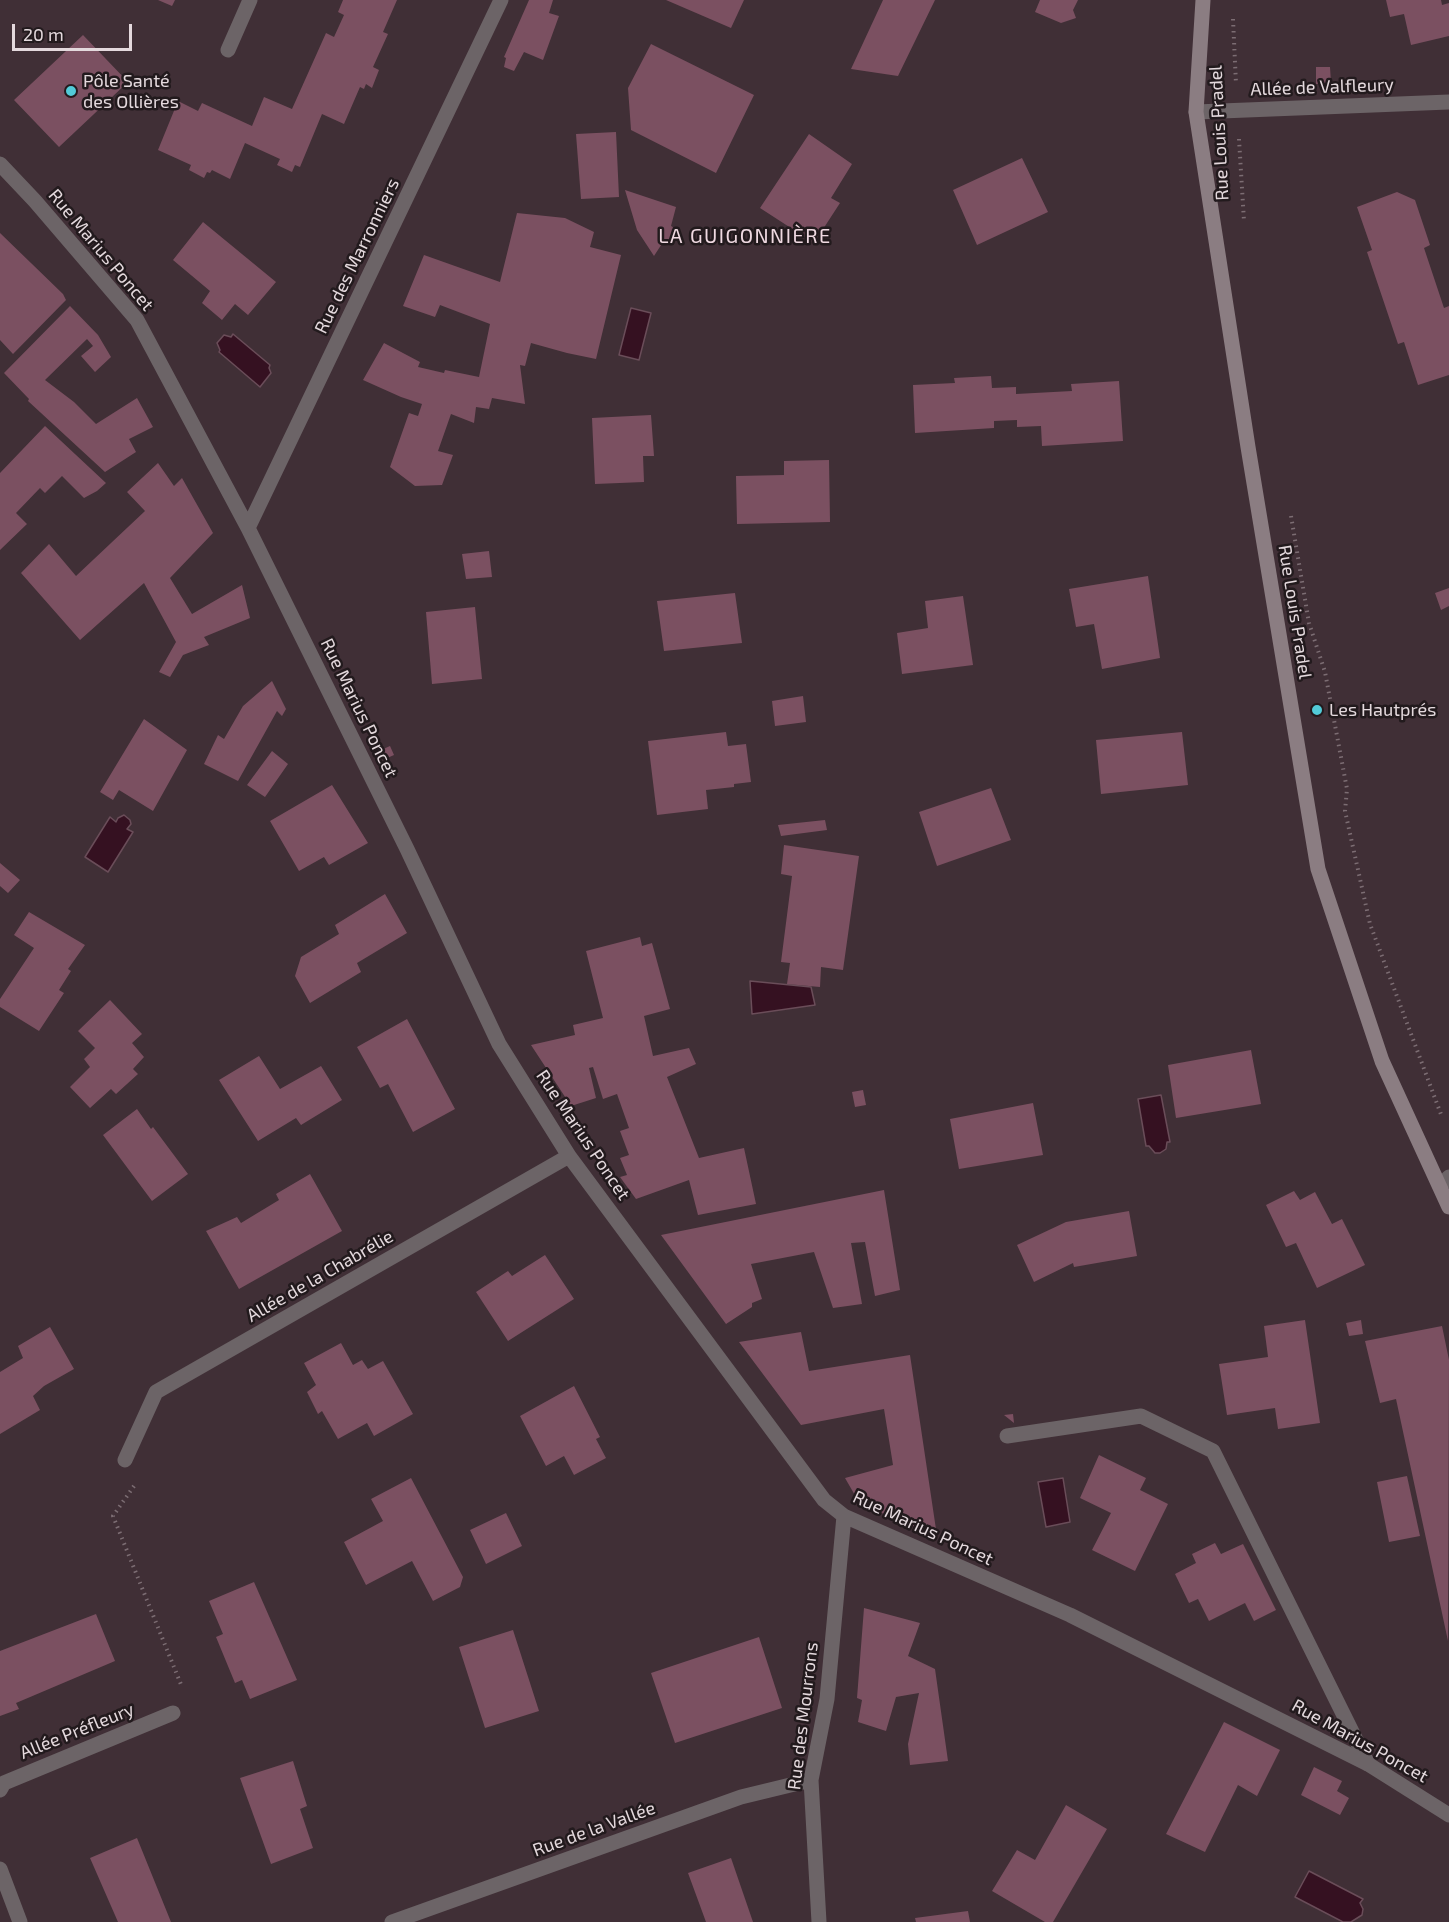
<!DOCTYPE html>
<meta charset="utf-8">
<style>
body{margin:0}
#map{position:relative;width:1449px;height:1922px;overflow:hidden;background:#402f36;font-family:"Exo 2",sans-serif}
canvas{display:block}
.scale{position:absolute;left:12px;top:24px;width:120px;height:27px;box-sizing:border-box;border:3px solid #e4d9dd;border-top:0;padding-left:8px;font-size:18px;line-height:21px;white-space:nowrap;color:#e4d9dd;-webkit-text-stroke:4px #221a1d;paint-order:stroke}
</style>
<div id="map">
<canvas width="1449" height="1922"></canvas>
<div class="scale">20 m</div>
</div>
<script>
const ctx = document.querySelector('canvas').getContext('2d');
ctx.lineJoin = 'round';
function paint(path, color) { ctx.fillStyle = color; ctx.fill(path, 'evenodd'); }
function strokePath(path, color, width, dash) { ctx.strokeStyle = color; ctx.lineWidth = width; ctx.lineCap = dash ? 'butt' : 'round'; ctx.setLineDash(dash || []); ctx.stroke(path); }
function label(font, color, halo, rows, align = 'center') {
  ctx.font = font + ' "Exo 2",sans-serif'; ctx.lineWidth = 5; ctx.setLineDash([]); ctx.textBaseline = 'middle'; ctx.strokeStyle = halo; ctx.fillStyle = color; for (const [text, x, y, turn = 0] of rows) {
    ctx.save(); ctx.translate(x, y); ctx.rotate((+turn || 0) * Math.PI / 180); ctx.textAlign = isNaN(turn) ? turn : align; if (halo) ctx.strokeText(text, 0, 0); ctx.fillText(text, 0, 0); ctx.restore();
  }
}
const water = new Path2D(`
 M631 308 651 313 639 360 619 355Z
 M233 334 270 365 269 368 271 373 260 387 219 352 220 350 217 343 224 335 231 337Z
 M124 815 130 820 131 824 127 829 133 832 108 872 85 857 110 817 116 822 118 818Z
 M750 981 811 987 815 1005 752 1014Z
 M1161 1095 1170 1142H1167L1166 1149 1160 1153H1155L1149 1146H1146L1138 1099Z
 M1063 1478 1070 1522 1046 1527 1038 1482Z
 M1309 1871 1363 1899 1360 1903 1363 1909 1362 1915 1351 1922H1343L1295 1897Z`);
paint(water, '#351121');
strokePath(water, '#6a4d59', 1.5);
paint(new Path2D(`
 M158 0H175L172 6Z
 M343 0H397L383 32 388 34 373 67 379 70 372 88 366 84 364 89 360 87 344 124 322 114 300 167 295 165 292 172 277 165 280 159 245 143 230 179 212 170 210 173 207 172 204 178 189 170 191 165 158 150 178 101 198 111 202 103 252 126 264 97 292 109 326 33 334 37 344 15 338 12Z
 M529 0H553L549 13 559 16 543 60 524 52 514 71 504 67 506 58 504 57Z
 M666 0H744L731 28Z
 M883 0H935L898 76 851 69Z
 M1040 0H1078L1073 10 1076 18 1061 23 1035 12Z
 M1386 0H1441L1442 5 1449 3V36L1411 45 1404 14 1390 17Z
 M83 35 128 82 59 147 14 100Z
 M651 44 754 95 716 173 631 130 628 88Z
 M1316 67H1330L1331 83 1316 84Z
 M616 132 619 197 581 199 576 134Z
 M809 134 852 164 831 198 840 203 814 243 760 208Z
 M1022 158 1048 212 977 245 953 190Z
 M625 190 676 207 671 226 678 230 671 243 665 239 654 256 637 230Z
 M1397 192 1415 200 1430 245 1424 248 1444 308 1449 306V375L1418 385 1404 342 1398 344 1367 252 1372 250 1357 207Z
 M517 213 565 218 594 232 590 247 621 255 596 359 567 353 531 343 525 366 520 365 525 404 492 398 489 409 476 407 474 423 451 414 438 451 453 455 442 485 415 486 390 467 409 413 418 416 422 404 401 397 363 380 384 343 420 362 418 367 444 373 445 370 479 377 490 324 440 305 435 317 403 306 424 255 500 282Z
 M203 222 276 282 248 315 235 304 222 320 202 303 210 291 173 260Z
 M0 233 63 294 66 300 13 354 0 340Z
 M70 306 98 335 111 357 95 372 81 356 93 346 87 339 45 380 74 402 96 424 137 398 153 427 129 439 136 452 105 472 28 401 29 399 4 373Z
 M991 376 992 388 1016 387V394L1072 391 1071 384 1119 381 1123 441 1042 446 1041 426 1017 427V420L994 421V428L915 433 913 385 955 383 954 378Z
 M651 415 654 456H643L644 482 595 484 592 418Z
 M45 426 106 483 97 491 84 498 62 476 45 493 40 488 16 513 27 524 0 550V473Z
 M829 460 830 522 737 524 736 476 784 475V461Z
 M158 463 174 486 182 478 213 533 170 578 192 614 242 585 250 618 204 637 209 645 183 655 170 677 159 672 176 642 144 583 80 640 21 573 49 544 76 576 145 511 127 492Z
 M489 551 492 577 466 579 462 554Z
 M1148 576 1160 658 1102 669 1094 624 1076 627 1069 589Z
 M1449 588V606L1441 610 1435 593Z
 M735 593 742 643 664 651 657 601Z
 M963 596 973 665 902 674 897 633 928 628 925 601Z
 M475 607 482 679 432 684 426 612Z
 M272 681 286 709 282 716 277 711 238 781 204 764 218 735 224 739 243 706Z
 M803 696 806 722 775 726 772 701Z
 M144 719 187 750 153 811 119 790 113 800 100 792Z
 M726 732 728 746 746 744 751 782 734 784V787L706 790 708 809 657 815 648 741Z
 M1182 732 1188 785 1101 794 1096 740Z
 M390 746 394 755 385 759 381 750Z
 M272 751 288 764 265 797 247 785Z
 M332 785 368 843 329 865 324 857 299 871 270 821Z
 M991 788 1011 840 937 866 919 812Z
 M825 820 827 830 781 836 778 825Z
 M784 845 859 856 843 970 821 967 820 987 787 984 790 963 781 962 792 876 781 874Z
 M0 863 20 880 8 893 0 886Z
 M385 894 407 933 357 963 361 972 310 1003 295 976 301 957 339 934 335 925Z
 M29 912 85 945 68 969 71 971 59 990 64 993 39 1031 0 1007V999L34 948 14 935Z
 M640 937 642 946 652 943 670 1009 644 1016 653 1056 689 1048 696 1064 667 1077 699 1158 744 1148 756 1204 698 1215 689 1180 636 1199 620 1177 627 1175 620 1158 629 1155 620 1131 629 1128 617 1094 603 1099 593 1067 589 1068 596 1098 571 1106 531 1045 575 1035 573 1025 603 1018 586 951Z
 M110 1000 142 1034 132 1043 144 1057 133 1069 138 1074 116 1094 111 1089 90 1108 70 1087 90 1067 84 1059 95 1048 78 1031Z
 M407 1019 455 1109 413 1132 388 1084 380 1088 357 1047Z
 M1251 1050 1261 1104 1176 1118 1168 1065Z
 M259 1056 280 1089 321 1066 342 1100 301 1125 296 1118 258 1141 219 1080Z
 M863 1090 866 1105 855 1107 852 1092Z
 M1033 1103 1043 1155 959 1169 950 1119Z
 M137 1109 151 1129 153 1127 188 1174 152 1201 103 1135Z
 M310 1174 342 1231 239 1289 206 1231 237 1217 241 1223 279 1200 276 1194Z
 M884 1190 900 1290 875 1296 865 1242 851 1243 862 1304 833 1308 814 1252 751 1264 762 1299 752 1303V1307L726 1324 661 1235Z
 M1294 1191 1300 1200 1315 1192 1332 1224 1342 1219 1365 1265 1317 1288 1296 1243 1286 1247 1266 1205Z
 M1129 1211 1137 1256 1074 1267 1073 1263 1034 1282 1017 1245 1066 1222Z
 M545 1255 574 1299 508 1341 476 1292 508 1271 512 1276Z
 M1305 1320 1320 1423 1278 1429 1275 1408 1227 1415 1219 1364 1268 1357 1264 1326Z
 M1361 1320 1363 1334 1349 1336 1346 1323Z
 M1442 1326 1449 1360 1448 1641 1396 1399 1380 1403 1365 1341Z
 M50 1327 74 1369 44 1386 33 1396 40 1410 0 1434V1372L23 1358 18 1346Z
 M801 1332 809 1371 910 1355 937 1536 860 1504 845 1478 893 1465 884 1409 801 1425 739 1342Z
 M341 1343 353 1365 362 1360 368 1369 383 1361 413 1414 374 1436 367 1423 338 1439 322 1411 318 1414 307 1392 316 1385 304 1363Z
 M574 1386 600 1437 596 1439 606 1458 574 1475 564 1456 546 1466 520 1416Z
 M1013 1414 1014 1423 1004 1415Z
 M1099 1455 1146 1478 1140 1490 1168 1504 1135 1571 1092 1550 1111 1513 1080 1498Z
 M1407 1476 1420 1536 1389 1542 1377 1482Z
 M411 1478 463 1577 460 1587 433 1601 412 1561 366 1585 344 1542 383 1521 371 1499Z
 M506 1513 522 1546 486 1564 470 1530Z
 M1215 1543 1221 1554 1243 1544 1276 1610 1254 1621 1245 1603 1209 1621 1198 1599 1189 1603 1175 1574 1196 1563 1192 1554Z
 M254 1582 297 1680 250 1699 242 1680 235 1683 216 1637 223 1634 209 1601Z
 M864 1608 920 1623 908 1656 935 1669 948 1761 910 1765 908 1744 919 1693 896 1697 886 1731 858 1722 862 1700 857 1698Z
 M96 1614 115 1661 16 1703 19 1709 0 1716V1651Z
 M513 1630 539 1711 485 1728 459 1647Z
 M759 1637 782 1708 675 1743 651 1673Z
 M1224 1722 1280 1750 1257 1796 1238 1785 1205 1852 1166 1834Z
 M293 1761 307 1806 300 1809 313 1848 271 1864 240 1778Z
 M1314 1767 1342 1781 1337 1791 1349 1798 1340 1815 1301 1795Z
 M1066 1805 1107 1829 1053 1922H1045L992 1891 1017 1850 1035 1860Z
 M137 1838 171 1922H118L90 1858Z
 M731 1858 753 1922H706L688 1873Z
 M968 1911 970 1922H916L915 1918Z`), '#7b5061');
strokePath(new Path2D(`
 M1233 19 1236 84
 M1239 139 1244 221
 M1291 516 1309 623 1325 672 1347 789 1345 811 1370 924 1442 1117
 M134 1486 113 1516 182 1687`), '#7c6d73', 4, [1.5, 4.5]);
strokePath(new Path2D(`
 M1007 1436 1141 1416 1213 1451 1368 1764`), '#6c6467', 15);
strokePath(new Path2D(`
 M228 50 250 0
 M1196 112 1449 102
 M0 164 35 201 137 320 248 528 407 849 499 1044 569 1156 824 1500 844 1516 1070 1615 1368 1764 1449 1815
 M248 528 501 0
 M1440 1186 1449 1177
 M125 1460 156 1392 569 1156
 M0 1790 4 1783 173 1713
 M0 1869 20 1922
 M392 1922 741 1797 811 1780
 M819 1922 811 1780 827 1699 844 1516`), '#6c6467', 15);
strokePath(new Path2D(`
 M1203 0 1196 112 1248 447 1318 869 1382 1061 1449 1207`), '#8b7d82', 15);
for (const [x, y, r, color] of [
 [71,91,6,"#52cbd8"],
 [1317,710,6,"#52cbd8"]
]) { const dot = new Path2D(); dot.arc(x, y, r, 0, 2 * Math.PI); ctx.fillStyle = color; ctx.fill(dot); strokePath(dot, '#221a1d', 2); }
label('18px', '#e4d9dd', '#221a1d', [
 ["Pôle Santé",83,81],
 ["des Ollières",83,102],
 ["Les Hautprés",1329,710]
], 'left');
label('18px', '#e4d9dd', '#221a1d', [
 ["Allée de Valfleury",1322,87,-2],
 ["Rue Louis Pradel",1219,133,-93],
 ["Rue Marius Poncet",101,250,50],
 ["Rue des Marronniers",357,256,-64],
 ["Rue Louis Pradel",1295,612,81],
 ["Rue Marius Poncet",359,708,64],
 ["Rue Marius Poncet",583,1135,56],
 ["Allée de la Chabrélie",320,1276,-30],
 ["Rue Marius Poncet",923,1528,25],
 ["Rue des Mourrons",803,1716,-83],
 ["Allée Préfleury",77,1731,-22],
 ["Rue Marius Poncet",1360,1741,29],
 ["Rue de la Vallée",594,1829,-20]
]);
ctx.letterSpacing = '1.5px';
label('20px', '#efd9e1', '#221a1d', [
 ["LA GUIGONNIÈRE",745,236]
]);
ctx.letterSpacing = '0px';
</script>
